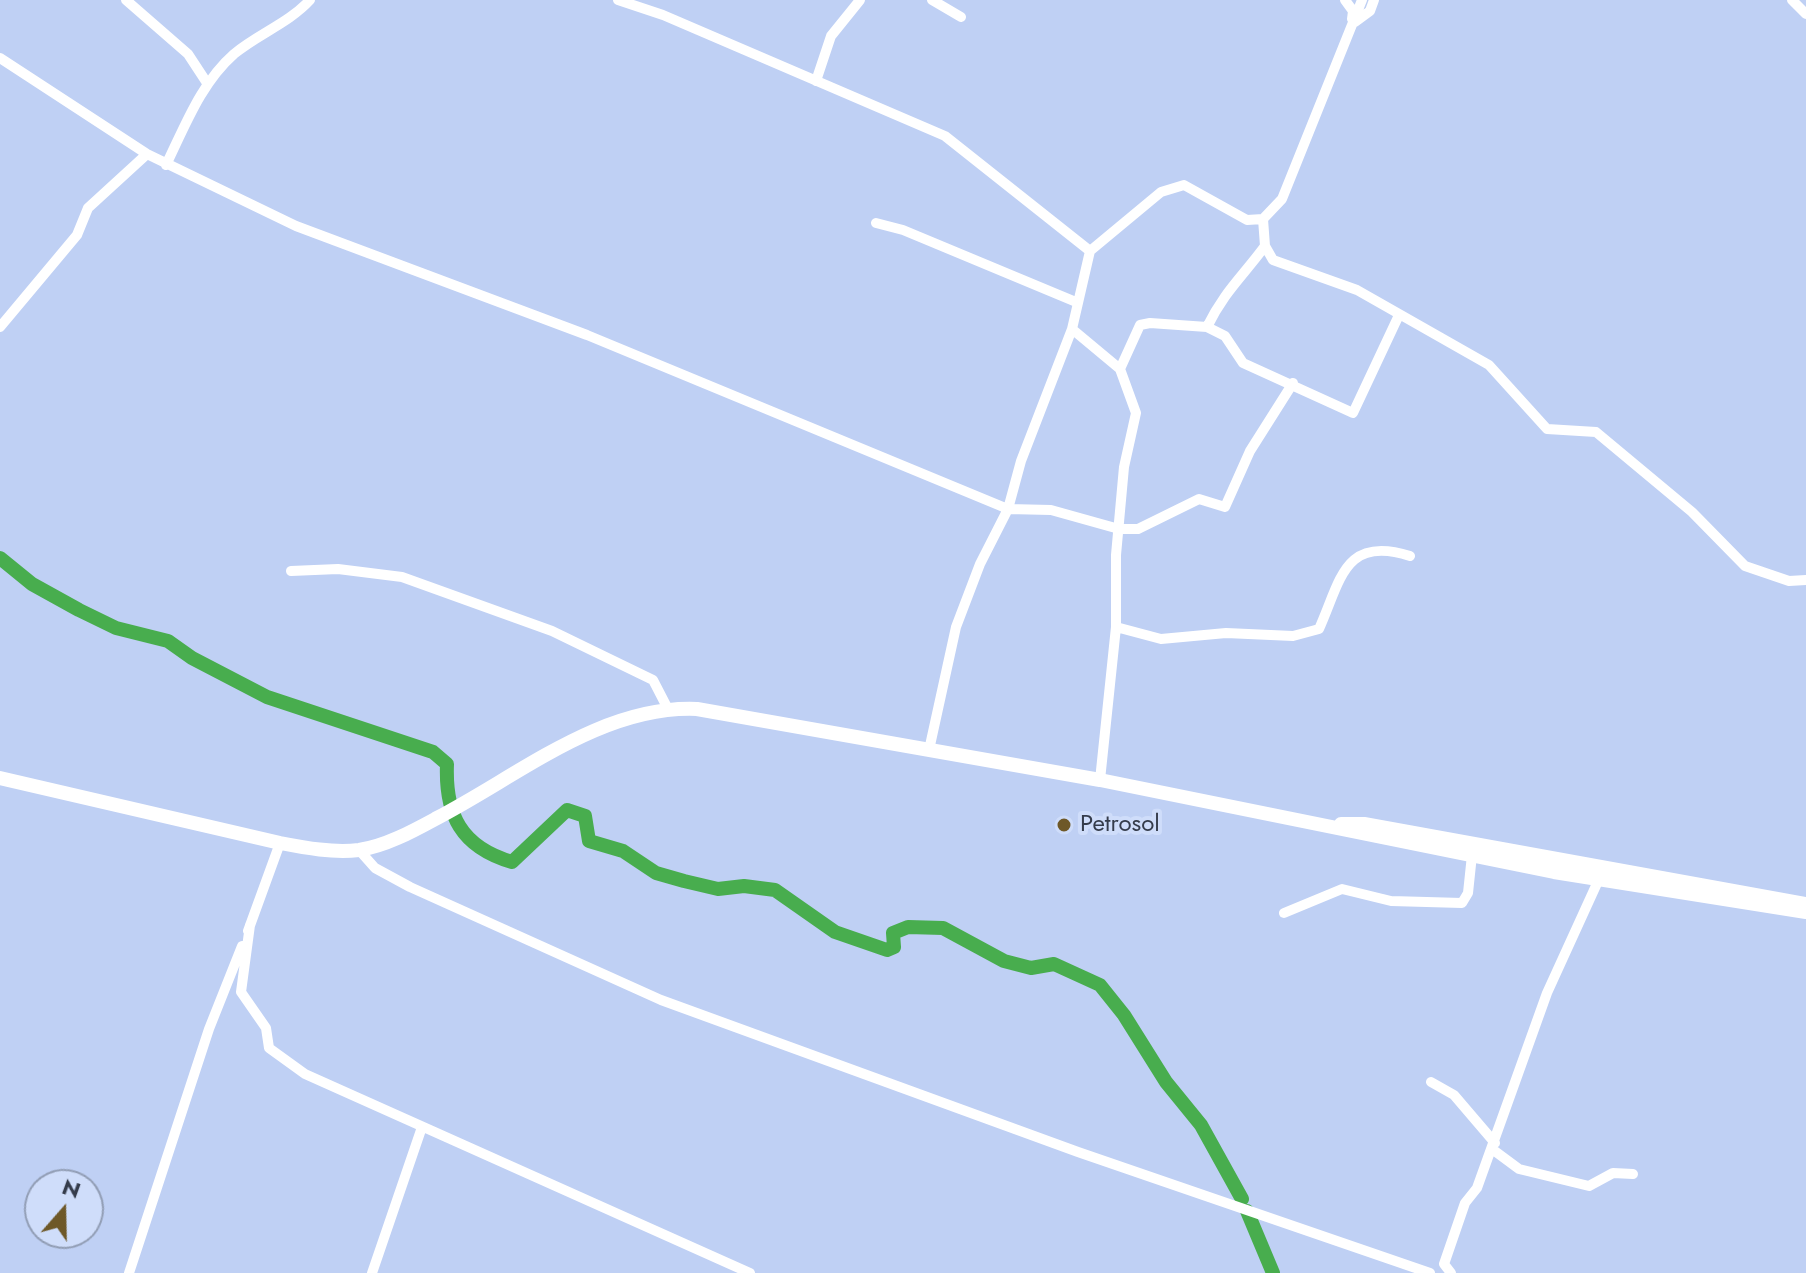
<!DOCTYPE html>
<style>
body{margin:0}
#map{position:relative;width:1806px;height:1273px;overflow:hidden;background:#bfd0f4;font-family:Jost,sans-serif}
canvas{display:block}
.north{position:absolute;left:24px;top:1169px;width:80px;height:80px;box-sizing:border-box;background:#cfddfa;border:2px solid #919db4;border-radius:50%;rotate:20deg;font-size:22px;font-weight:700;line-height:32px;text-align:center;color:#353c4b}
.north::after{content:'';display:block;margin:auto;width:28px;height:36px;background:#6e5828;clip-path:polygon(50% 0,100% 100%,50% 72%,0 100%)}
</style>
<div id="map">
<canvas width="1806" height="1273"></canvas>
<div class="north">N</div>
</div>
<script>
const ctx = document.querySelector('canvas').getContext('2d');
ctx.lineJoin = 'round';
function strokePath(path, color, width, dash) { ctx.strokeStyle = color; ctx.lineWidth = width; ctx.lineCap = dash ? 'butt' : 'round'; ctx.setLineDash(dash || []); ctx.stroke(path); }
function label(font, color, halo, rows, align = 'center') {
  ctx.font = font + ' Jost,sans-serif'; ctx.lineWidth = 8; ctx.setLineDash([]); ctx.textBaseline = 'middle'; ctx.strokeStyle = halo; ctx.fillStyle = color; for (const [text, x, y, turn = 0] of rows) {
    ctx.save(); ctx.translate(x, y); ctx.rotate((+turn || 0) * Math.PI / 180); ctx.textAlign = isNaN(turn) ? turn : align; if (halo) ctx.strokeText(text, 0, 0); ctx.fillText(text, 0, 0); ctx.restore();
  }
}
strokePath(new Path2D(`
 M0 558 32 584 79 610 116 628 168 641 192 658 267 697 433 752 447 764C445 815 461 847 512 862L567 810 585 816 589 841 623 851 656 873 684 881 718 889 744 886 775 890 835 932 887 950 894 947 893 933 908 927 943 928 1004 961 1031 968 1054 964 1100 985 1124 1015 1166 1082 1201 1125 1242 1199
 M1247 1211 1273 1273`), '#48ad4e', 14);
strokePath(new Path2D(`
 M126 0 188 54 207 83
 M618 0 663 15 945 136 1090 251
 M932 0 961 17
 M1345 0 1353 11 1352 19
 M1792 0 1806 14
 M1355 22 1370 11 1374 0
 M0 58 147 154 296 226 587 335 1008 509 1051 510 1119 529H1138L1199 499 1225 507 1250 451 1293 383
 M816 81 831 36 860 0
 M166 165C185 126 201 83 234 54 258 34 289 23 310 0
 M876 223 903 230 1076 302
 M1265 246 1273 260 1357 290 1489 365 1547 429 1596 432 1692 512 1745 566 1789 581 1806 580
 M0 327 77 235 88 208 147 154
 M1207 327C1224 292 1242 277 1265 246L1263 219
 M1120 369 1140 325 1150 323 1207 327 1225 336 1243 363 1353 413 1399 315
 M291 571 338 569 402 577 552 631 653 680 668 709
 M1116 627 1161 639 1226 633 1293 636 1319 629C1341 580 1344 535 1410 556
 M929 750 956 627 980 564 1008 509 1021 461 1072 329
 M1100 780 1116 627V555L1124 467 1136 413 1120 369 1072 329 1090 251 1161 192 1184 185 1247 220 1263 219 1282 199 1362 0
 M359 850 375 868 410 887 661 1000 1078 1152 1430 1273
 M1284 913 1342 889 1391 901 1462 903 1468 893 1472 855
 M250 925 241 992 266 1028 269 1048 305 1074 750 1273
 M248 931 280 843
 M1431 1082 1454 1095 1495 1143
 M1492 1149 1519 1169 1589 1186 1613 1173 1633 1174
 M129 1273 209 1029 242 946
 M372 1273 422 1127
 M1451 1273 1444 1264 1465 1203 1477 1188 1547 993 1599 879`), '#fff', 10);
strokePath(new Path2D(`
 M0 778 280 843C306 848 333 853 359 850 386 846 413 831 437 818 518 776 602 705 697 709L1100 780 1554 872 1806 912
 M1341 824H1364L1806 904`), '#fff', 14);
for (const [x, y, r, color] of [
 [1064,825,8,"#6e5828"]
]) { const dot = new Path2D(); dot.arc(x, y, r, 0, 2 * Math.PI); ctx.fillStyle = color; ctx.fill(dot); strokePath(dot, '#cfddfa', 3); }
label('24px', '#353c4b', '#cfddfa', [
 ["Petrosol",1080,825]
], 'left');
</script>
